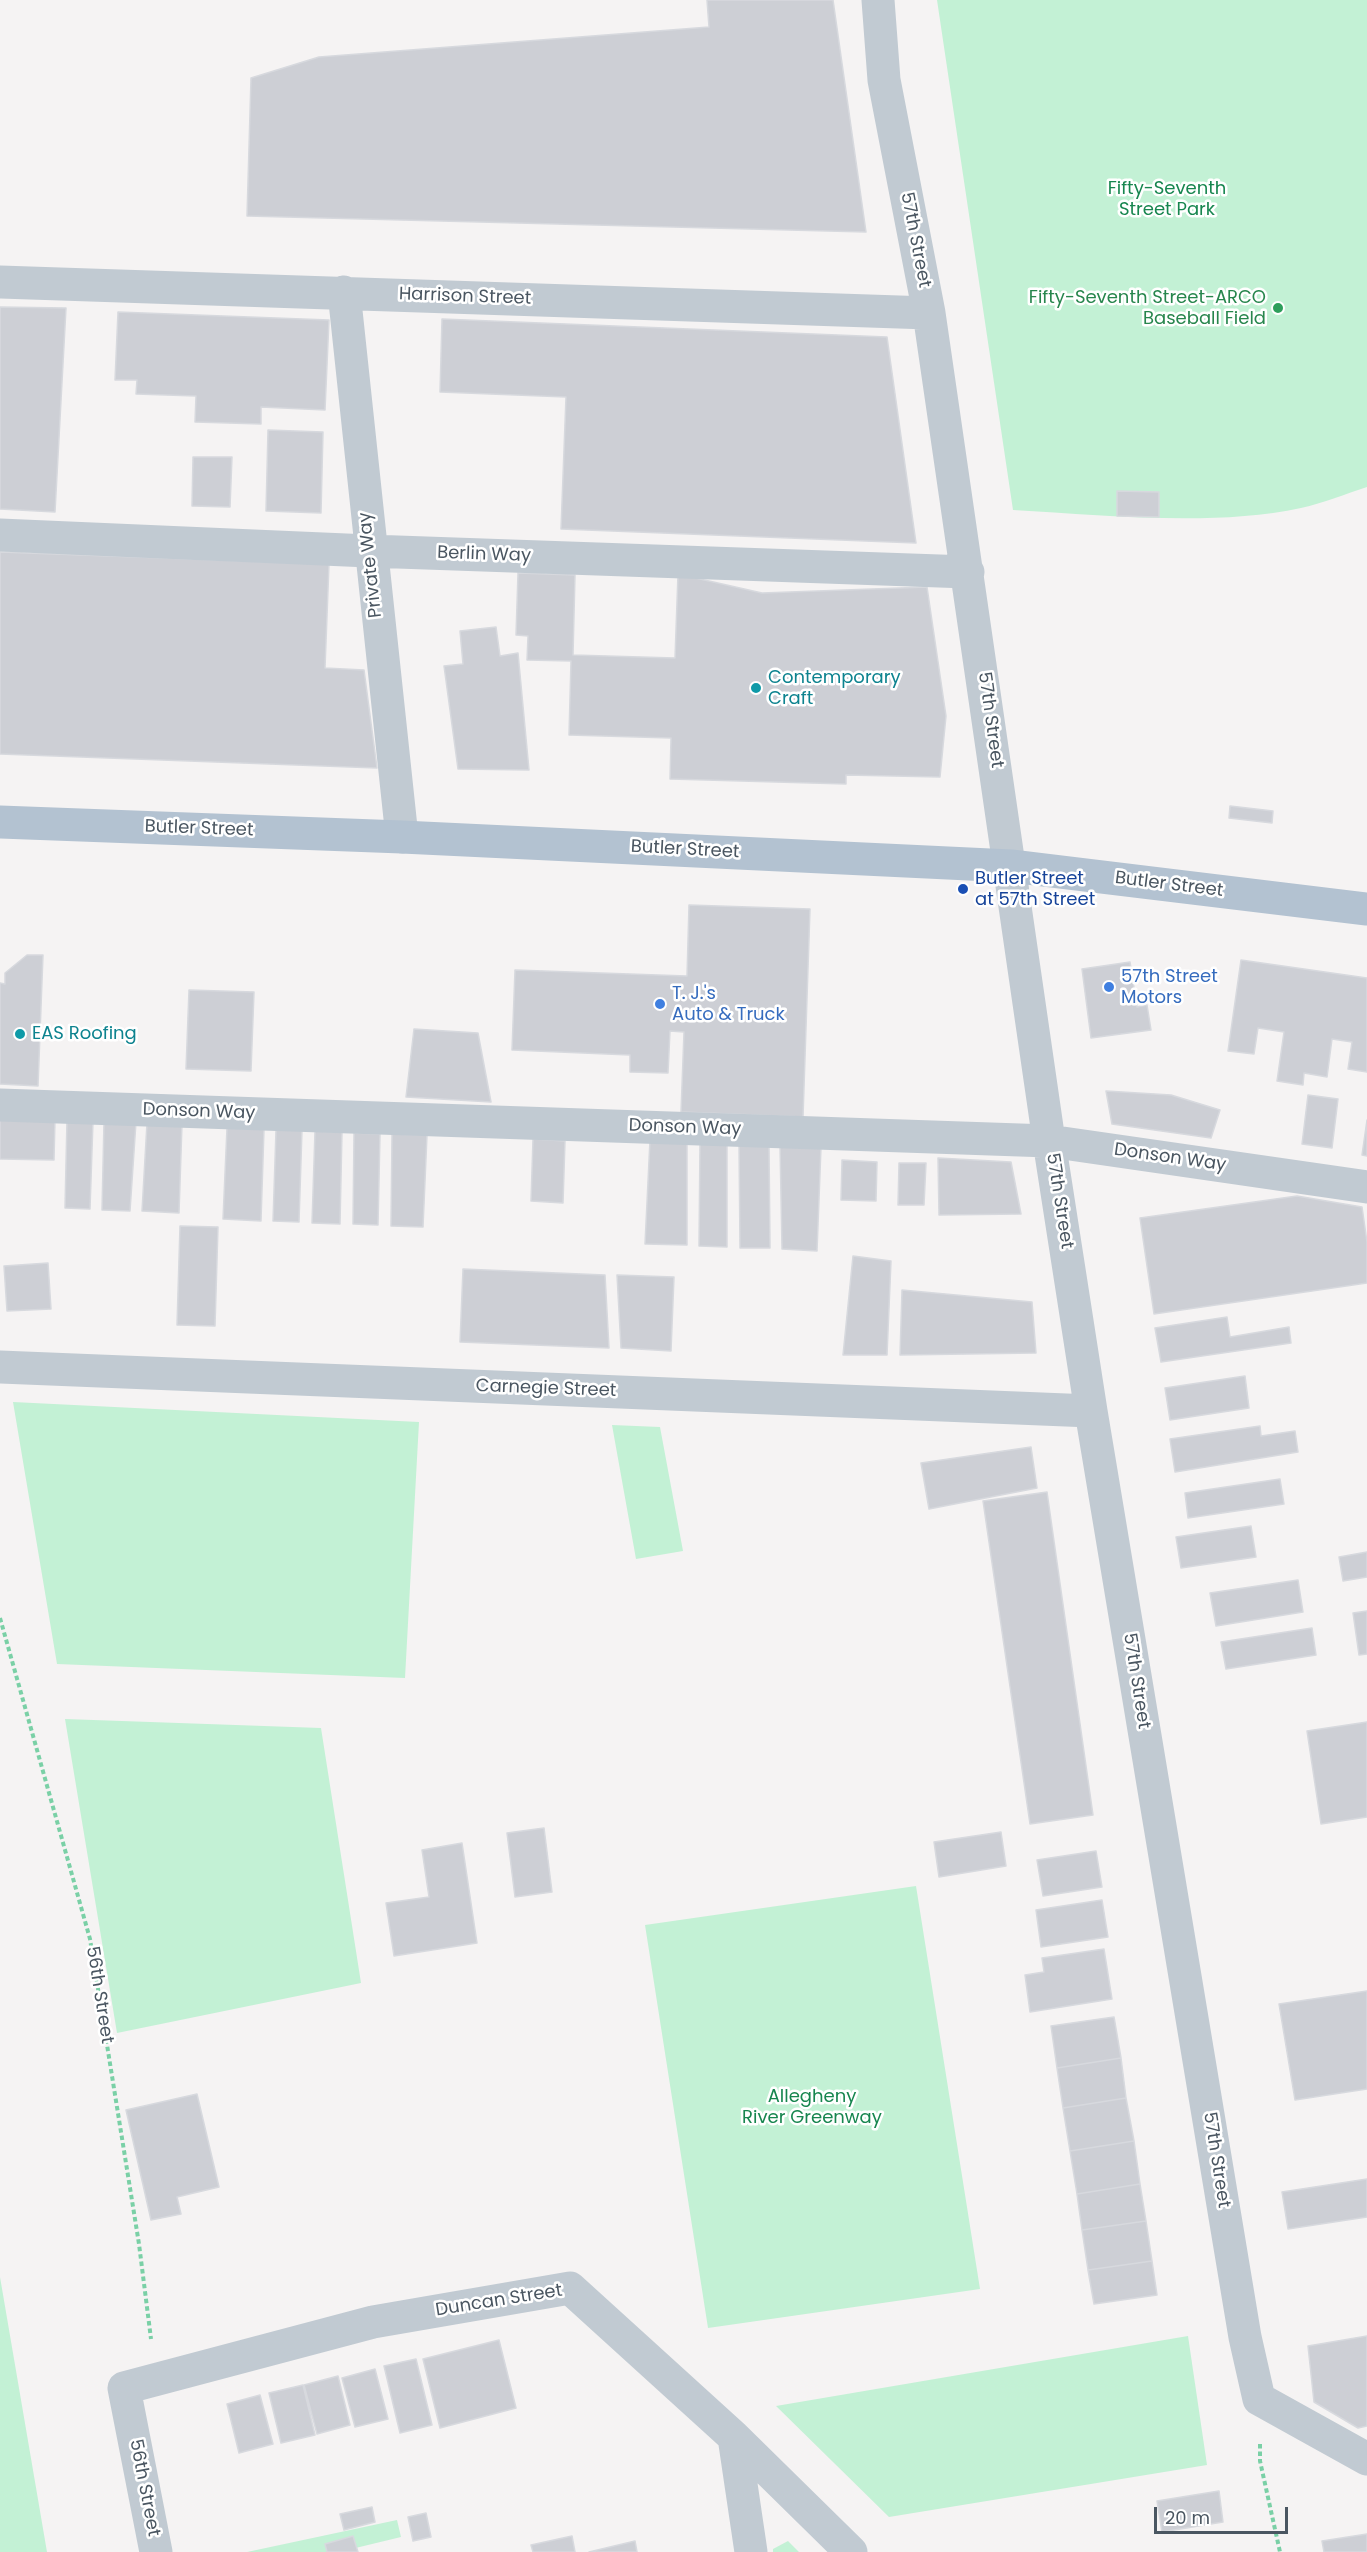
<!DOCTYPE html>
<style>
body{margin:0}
#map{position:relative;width:1367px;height:2552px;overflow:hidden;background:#f5f3f3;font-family:Poppins,sans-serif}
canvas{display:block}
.scale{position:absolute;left:1154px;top:2507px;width:134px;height:27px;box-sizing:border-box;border:3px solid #4a5661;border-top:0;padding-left:8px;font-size:18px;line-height:21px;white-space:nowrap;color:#4a5661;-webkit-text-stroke:4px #fff;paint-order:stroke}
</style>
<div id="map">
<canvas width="1367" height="2552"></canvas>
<div class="scale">20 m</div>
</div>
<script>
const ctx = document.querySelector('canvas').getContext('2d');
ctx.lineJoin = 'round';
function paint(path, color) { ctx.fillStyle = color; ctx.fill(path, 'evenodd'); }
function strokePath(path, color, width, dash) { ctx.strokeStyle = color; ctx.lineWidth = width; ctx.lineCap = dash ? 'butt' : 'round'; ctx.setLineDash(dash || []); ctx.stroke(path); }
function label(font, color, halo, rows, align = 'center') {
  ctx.font = font + ' Poppins,sans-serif'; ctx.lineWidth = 5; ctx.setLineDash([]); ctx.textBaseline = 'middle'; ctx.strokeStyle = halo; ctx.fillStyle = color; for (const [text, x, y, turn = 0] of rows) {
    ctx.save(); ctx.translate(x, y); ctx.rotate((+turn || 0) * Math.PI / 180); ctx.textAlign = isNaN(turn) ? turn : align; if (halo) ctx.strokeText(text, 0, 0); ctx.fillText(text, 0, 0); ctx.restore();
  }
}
paint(new Path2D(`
 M937 0H1367V487C1345 494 1324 503 1301 508 1212 527 1104 515 1013 510Z
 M13 1402 419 1422 405 1678 57 1664Z
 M612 1425 660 1427 683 1551 636 1559Z
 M65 1719 321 1728 361 1983 117 2033Z
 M916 1886 980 2289 708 2328 645 1925Z
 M0 2277 47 2552H0Z
 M1188 2336 1207 2465 889 2517 776 2406Z
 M397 2520 401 2537 339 2552H247Z
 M788 2541 799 2552H773V2549Z`), '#c3f1d5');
const building = new Path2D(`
 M707 0H833L866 232 247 216 251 78 319 57 709 27Z
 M0 307 66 308 55 512 0 509Z
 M118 312 329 320 325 410 261 407V424L195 422 196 396 136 394 137 380H115Z
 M442 319 887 337 916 543 561 529 566 397 440 392Z
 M268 430 323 432 321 513 266 511Z
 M193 457H232L230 507 192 506Z
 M1117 491 1159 492V517L1117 516Z
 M0 552 329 564 325 668 364 670 377 768 0 754Z
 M518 573 575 575 573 655 675 658 678 574 762 593 927 587 946 716 940 777 846 775V784L670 779 671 738 569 735 571 661 527 660 528 636 516 635Z
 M496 627 500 656 518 653 529 770 458 769 444 666 463 664 460 631Z
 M1230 806 1273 811 1272 823 1229 818Z
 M689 905 810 909 803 1117 681 1112 684 1032 670 1031 668 1073 630 1072V1055L512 1050 515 970 687 976Z
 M27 955H43L38 1086 0 1084V983L5 984V973Z
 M1241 960 1367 978V1072L1348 1069 1352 1042 1332 1039 1327 1077 1304 1073 1303 1085 1277 1081 1284 1032 1258 1028 1254 1054 1228 1051Z
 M1130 962 1137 1007 1147 1005 1151 1030 1091 1038 1082 969Z
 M189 990 254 992 251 1071 186 1069Z
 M414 1029 478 1033 491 1102 406 1097Z
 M1106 1091 1171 1095 1220 1110 1211 1138 1112 1124Z
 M1308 1095 1338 1099 1332 1148 1302 1144Z
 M0 1117 55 1119 54 1160 0 1159Z
 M67 1119 93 1121 90 1209 65 1208Z
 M1367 1120V1156L1362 1155Z
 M104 1121 136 1122 130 1211 102 1210Z
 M147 1123 182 1124 179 1213 142 1211Z
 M227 1128 264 1129 261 1221 223 1219Z
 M276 1130H302L299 1222 273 1221Z
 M315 1131 342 1132 340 1224 312 1223Z
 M354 1133 380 1134 378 1225 353 1224Z
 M392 1134 427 1135 423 1227 391 1226Z
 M533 1139 565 1141 563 1203 531 1201Z
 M650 1140 687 1141V1245L645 1244Z
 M700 1142 727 1143V1247L699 1246Z
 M739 1144 769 1145 770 1248H740Z
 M780 1145 821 1147 817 1251 782 1249Z
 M938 1158 1011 1162 1021 1214 939 1215Z
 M842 1160 877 1162 876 1201 841 1200Z
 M899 1163H926L924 1205H898Z
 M1297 1196 1362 1207 1367 1242V1283L1154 1314 1140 1218Z
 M180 1226 218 1227 215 1326 177 1325Z
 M853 1256 891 1261 887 1355H843Z
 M48 1263 51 1309 7 1311 4 1266Z
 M463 1269 605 1275 609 1348 460 1342Z
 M617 1275 674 1277 671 1351 621 1348Z
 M902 1290 1032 1302 1036 1353 900 1355Z
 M1227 1317 1230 1337 1289 1327 1291 1343 1161 1362 1155 1328Z
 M1245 1376 1249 1408 1170 1420 1165 1388Z
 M1260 1426 1261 1436 1295 1431 1298 1452 1175 1472 1170 1439Z
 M1031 1447 1037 1488 929 1509 921 1463Z
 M1280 1479 1284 1504 1188 1518 1185 1493Z
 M1047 1492 1093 1815 1030 1824 983 1501Z
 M1251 1526 1256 1557 1181 1568 1176 1537Z
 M1367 1552V1577L1343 1581 1339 1557Z
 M1298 1580 1303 1612 1216 1626 1210 1593Z
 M1367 1611V1654L1359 1655 1353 1613Z
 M1312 1628 1316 1655 1226 1669 1221 1642Z
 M1367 1722V1817L1321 1824 1307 1731Z
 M544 1828 552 1892 515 1897 507 1833Z
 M1001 1832 1006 1866 939 1877 934 1842Z
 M462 1843 477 1943 394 1956 386 1903 429 1897 422 1850Z
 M1096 1851 1102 1887 1043 1896 1037 1860Z
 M1102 1900 1108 1937 1041 1947 1036 1910Z
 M1104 1949 1112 1999 1030 2012 1025 1975 1044 1972 1042 1958Z
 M1367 1991V2089L1295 2100 1279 2004Z
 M1114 2017 1121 2058 1057 2068 1051 2026Z
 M1121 2058 1126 2098 1063 2108 1057 2068Z
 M197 2094 219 2187 177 2197 181 2214 151 2220 126 2110Z
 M1126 2098 1134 2141 1070 2151 1063 2108Z
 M1134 2141 1140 2184 1077 2194 1070 2151Z
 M1367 2179V2217L1288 2229 1282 2192Z
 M1140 2184 1146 2221 1082 2230 1077 2194Z
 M1146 2221 1152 2261 1088 2270 1082 2230Z
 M1152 2261 1157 2295 1094 2304 1088 2270Z
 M1367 2336V2426L1358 2428 1314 2402 1308 2346Z
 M499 2340 516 2408 440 2428 423 2359Z
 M416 2359 432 2425 400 2433 384 2366Z
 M375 2369 388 2419 355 2427 342 2378Z
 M338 2376 350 2425 317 2434 304 2385Z
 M303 2385 315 2435 281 2443 269 2393Z
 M260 2395 273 2444 239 2453 227 2404Z
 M1219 2491 1223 2522 1162 2532 1157 2501Z
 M372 2507 375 2522 344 2530 340 2514Z
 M426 2513 431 2537 413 2541 408 2517Z
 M1367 2534V2552H1324L1322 2541Z
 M353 2536 358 2552H327L325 2544Z
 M572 2536 575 2552H533L531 2545Z
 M635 2541 637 2552H589Z`);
paint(building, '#cdcfd5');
strokePath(building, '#d7d9de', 1.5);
strokePath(new Path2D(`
 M0 1618 90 1939 139 2244 151 2339
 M1260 2444V2461L1280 2552`), '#7ad0a6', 4, [4.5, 3]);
strokePath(new Path2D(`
 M878 0 884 80 929 313 1049 1141 1091 1411 1245 2337 1259 2399 1367 2459
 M0 282 929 313
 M344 292 402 837
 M0 535 369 551 968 572
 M0 1105 1049 1141 1367 1187
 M0 1367 1091 1411
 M734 2437 751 2552
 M156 2552 124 2388 373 2322 570 2288 734 2437 851 2552`), '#c1cad2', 33);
strokePath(new Path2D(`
 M0 822 402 837 1011 866 1367 909`), '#b3c2d1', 33);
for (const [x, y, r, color] of [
 [1278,308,6,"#2e9e5b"],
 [756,688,6,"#0f9aa8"],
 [963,889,6,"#1a4fb4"],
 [1109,987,6,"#3f7fe0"],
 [660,1004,6,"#3f7fe0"],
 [20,1034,6,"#0f9aa8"]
]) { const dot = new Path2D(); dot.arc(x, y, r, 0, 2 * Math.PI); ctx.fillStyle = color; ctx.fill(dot); strokePath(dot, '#fff', 2); }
label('18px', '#17864f', '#fff', [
 ["Fifty-Seventh",1167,189],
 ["Street Park",1167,210],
 ["Allegheny",812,2097],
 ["River Greenway",812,2118]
]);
label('18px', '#4a5661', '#fff', [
 ["57th Street",915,240,79],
 ["Harrison Street",465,297,2],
 ["Berlin Way",484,555,2],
 ["Private Way",371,565,-96],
 ["57th Street",990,720,82],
 ["Butler Street",199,829,2],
 ["Butler Street",685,850,3],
 ["Butler Street",1169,885,7],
 ["Donson Way",199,1112,2],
 ["Donson Way",685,1128,2],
 ["Donson Way",1170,1158,8],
 ["57th Street",1059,1201,81],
 ["Carnegie Street",546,1389,2],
 ["57th Street",1136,1681,81],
 ["56th Street",99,1995,81],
 ["57th Street",1216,2160,81],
 ["Duncan Street",499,2301,-9],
 ["56th Street",144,2488,79]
]);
label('18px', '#27864d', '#fff', [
 ["Fifty-Seventh Street-ARCO",1266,298],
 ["Baseball Field",1266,319]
], 'right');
label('18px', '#0d838f', '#fff', [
 ["Contemporary",768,678],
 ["Craft",768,699],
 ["EAS Roofing",32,1034]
], 'left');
label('18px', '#164399', '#fff', [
 ["Butler Street",975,879],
 ["at 57th Street",975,900]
], 'left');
label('18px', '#366cbe', '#fff', [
 ["57th Street",1121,977],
 ["Motors",1121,998],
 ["T. J.'s",672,994],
 ["Auto & Truck",672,1015]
], 'left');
</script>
